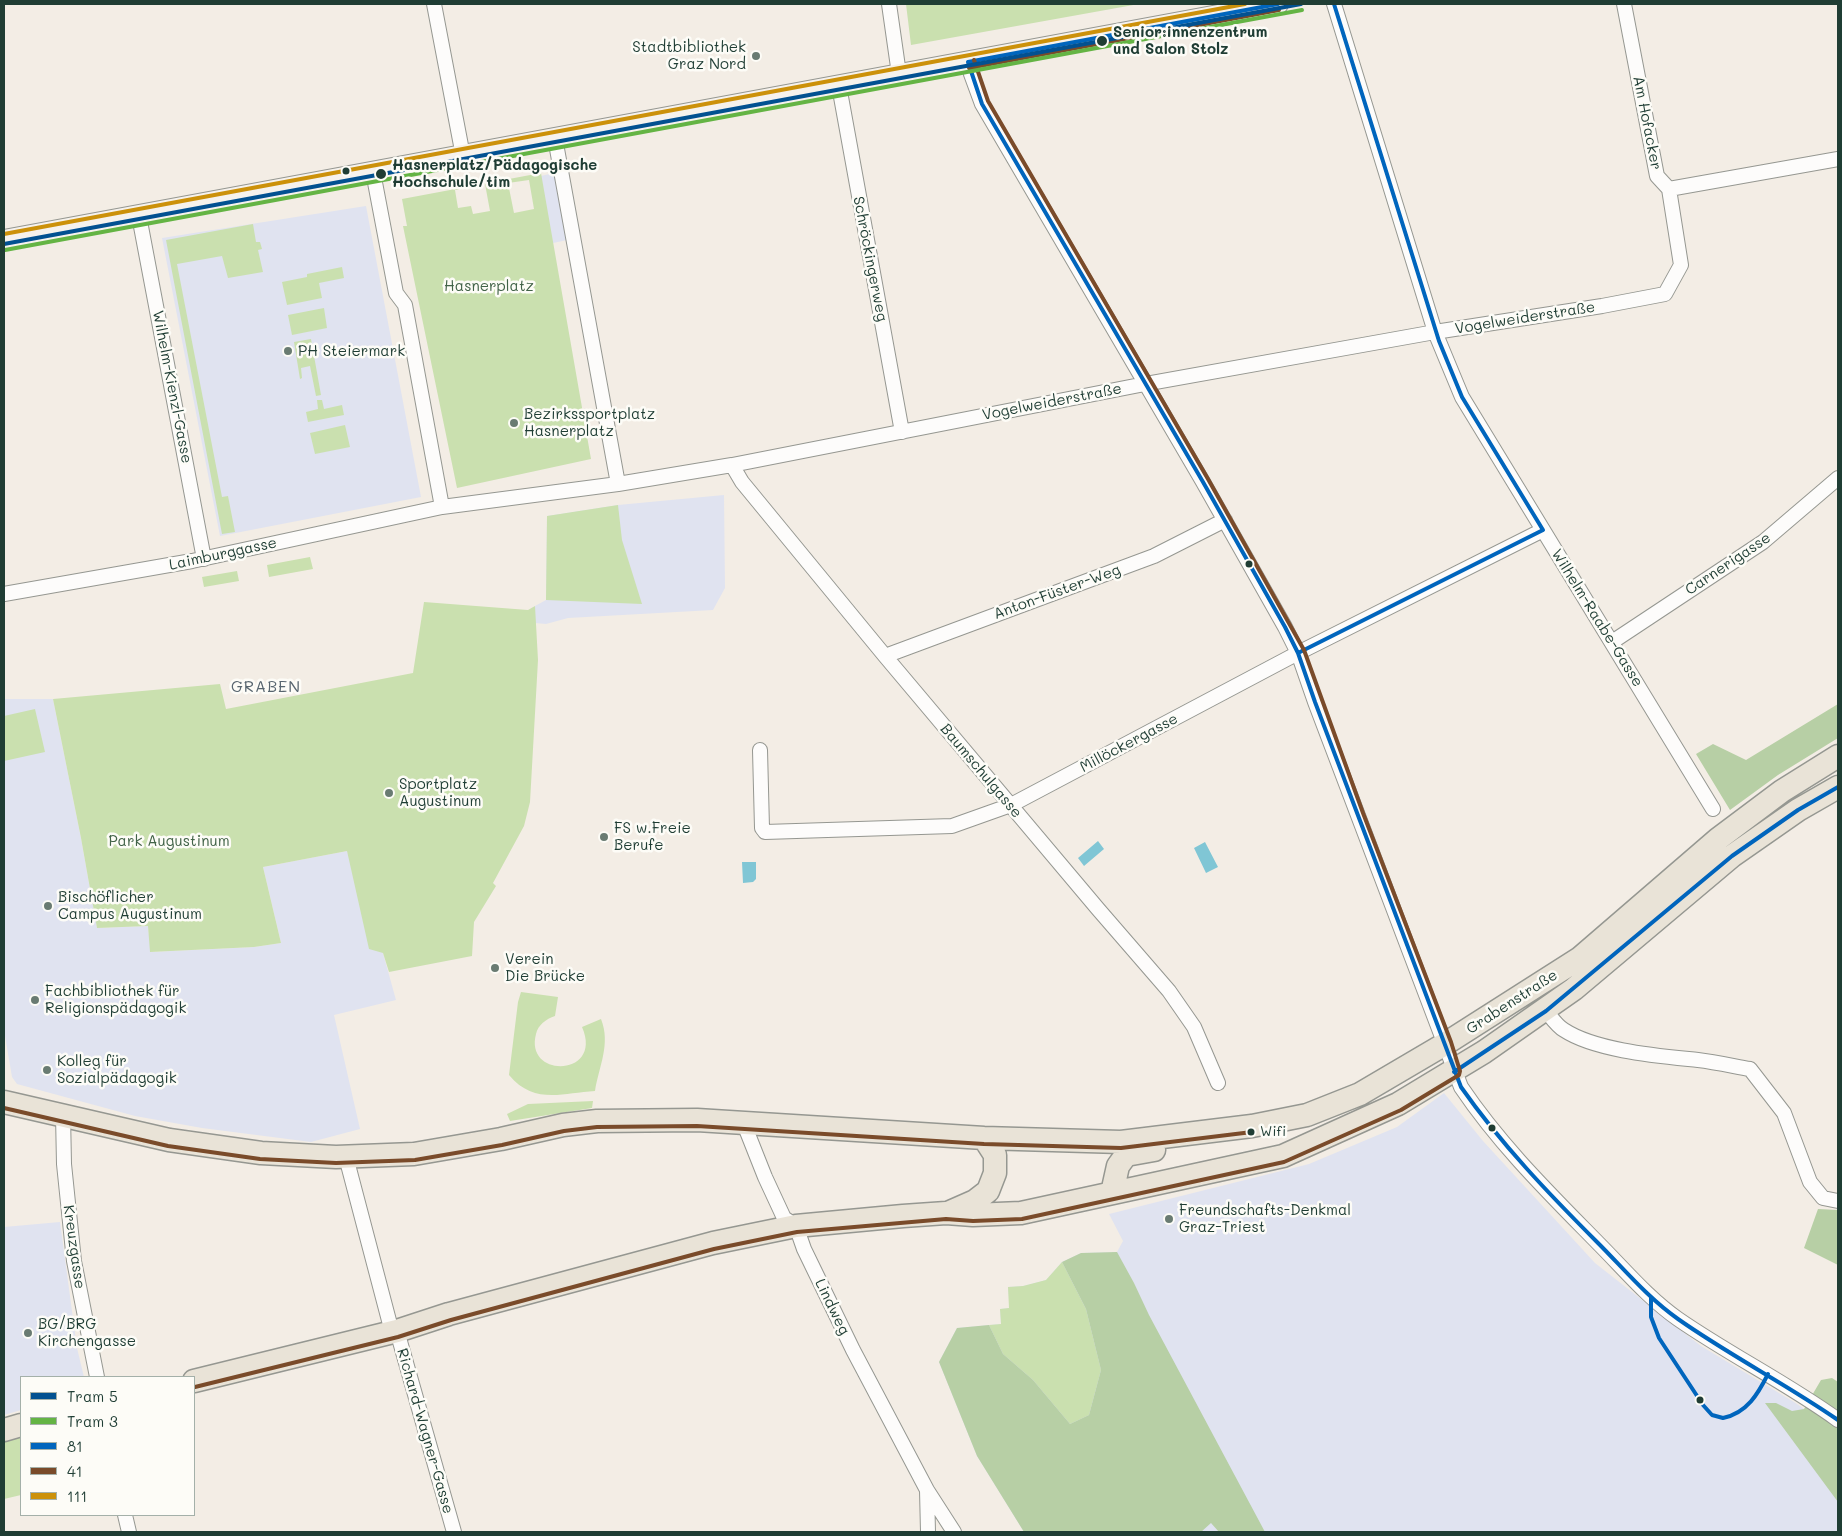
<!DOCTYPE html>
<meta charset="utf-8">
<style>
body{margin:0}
#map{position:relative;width:1842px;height:1536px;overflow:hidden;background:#f3ede5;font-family:Mali,sans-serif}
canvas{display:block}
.frame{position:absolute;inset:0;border:5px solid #1f3d34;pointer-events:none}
.legend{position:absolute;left:20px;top:1376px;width:175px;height:140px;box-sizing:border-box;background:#fdfcf7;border:1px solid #a4b0a9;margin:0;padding:6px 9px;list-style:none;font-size:15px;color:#1f3d34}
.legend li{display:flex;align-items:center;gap:10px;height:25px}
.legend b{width:25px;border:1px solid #a4b0a9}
</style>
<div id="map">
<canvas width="1842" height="1536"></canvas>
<div class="frame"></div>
<ul class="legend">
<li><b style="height:6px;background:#025191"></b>Tram 5</li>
<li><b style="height:6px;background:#64b444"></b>Tram 3</li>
<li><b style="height:6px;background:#0065bd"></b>81</li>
<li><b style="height:6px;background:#7a4b2a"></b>41</li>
<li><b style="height:6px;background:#cc910a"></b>111</li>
</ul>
</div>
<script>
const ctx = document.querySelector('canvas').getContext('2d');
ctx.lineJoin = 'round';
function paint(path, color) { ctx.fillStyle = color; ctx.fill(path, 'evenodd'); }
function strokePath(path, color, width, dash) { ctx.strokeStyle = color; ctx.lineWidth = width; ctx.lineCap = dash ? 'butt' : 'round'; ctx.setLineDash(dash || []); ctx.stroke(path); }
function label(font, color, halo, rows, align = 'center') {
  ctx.font = font + ' Mali,sans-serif'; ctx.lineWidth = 5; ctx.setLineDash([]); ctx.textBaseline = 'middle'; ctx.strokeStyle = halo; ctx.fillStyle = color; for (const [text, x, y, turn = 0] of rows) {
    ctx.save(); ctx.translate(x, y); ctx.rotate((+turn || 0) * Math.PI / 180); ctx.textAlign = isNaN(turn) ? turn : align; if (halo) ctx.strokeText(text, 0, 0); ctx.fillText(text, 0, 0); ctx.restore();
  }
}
paint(new Path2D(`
 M554 173 567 240 544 245 532 178Z
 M366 206 421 497 220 536 162 238Z
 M724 495 725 588 713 610 568 618 546 624 535 623V606L546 600 547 516 618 505Z
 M4 699H53L81 838 97 928 148 926 151 952 254 947 281 943 263 867 347 851 383 953 396 1000 334 1015 360 1129 311 1142 202 1128 135 1116 17 1084 12 1077 4 1030Z
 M1444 1093 1483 1141 1595 1263 1701 1346 1794 1402 1838 1432V1532H1024L977 1456 939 1362 957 1328 1001 1324 1000 1309 1010 1308 1008 1287 1023 1286 1046 1280 1062 1262 1081 1253 1117 1252 1123 1241 1109 1214 1309 1164 1397 1127Z
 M60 1222 77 1348 84 1377H21V1410L4 1415V1227Z`), '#e0e3f0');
paint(new Path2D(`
 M906 4H1139L911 45Z
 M541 173 591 459 457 488 403 226H407L402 199ZM529 180 534 209 514 213 508 183ZM485 184 490 211 473 214 471 206 458 208 455 190Z
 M253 224 256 242H260L262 249 258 250 263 272 228 278 222 256 177 264 222 497 228 496 235 532 222 534 166 240Z
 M342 267 344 278 319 283 322 298 287 305 282 282 307 277V274Z
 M324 308 327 328 292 335 288 315Z
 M311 339 321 395 316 396 310 366 301 368 302 378 300 379 294 342Z
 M317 400H322L324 409 342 405 344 415 308 422 306 412 318 409Z
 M345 425 350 447 315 454 310 433Z
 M618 505 622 540 642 604 546 600 547 516Z
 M310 557 313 569 269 577 267 565Z
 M237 571 239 581 204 587 202 577Z
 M424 602 528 610 535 606 538 660 530 802 524 826 493 883 496 886 474 922 472 956 389 972 383 953 369 949 347 851 263 867 281 943 254 947 150 952 148 926 97 928 81 838 53 699 220 684 226 709 413 673Z
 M35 709 45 752 4 761V716Z
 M521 992 558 997 555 1016C546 1019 538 1025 536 1034 524 1079 604 1077 582 1027L601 1019C611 1044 599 1066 595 1091 562 1093 534 1105 509 1075L518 1002Z
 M593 1101 592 1108 510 1121 507 1114 528 1104Z
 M1062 1262 1086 1309 1101 1370 1089 1415 1070 1424 1033 1380 1003 1354 989 1325 1001 1324 1000 1309 1009 1308 1008 1287 1023 1286 1046 1280Z
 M21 1425V1495L4 1499V1430Z`), '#cae0af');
paint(new Path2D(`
 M1838 704V738L1778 775 1730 810 1696 754 1713 744 1746 760Z
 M1818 1209 1838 1210V1265L1804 1248Z
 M1117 1252 1134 1283 1149 1315 1265 1532H1219L1211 1523 1201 1532H1024L977 1456 939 1362 957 1328 989 1325 1003 1354 1033 1380 1070 1424 1089 1415 1101 1370 1086 1309 1062 1262 1081 1253Z
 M1832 1378 1838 1382V1502L1765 1403H1776L1792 1411 1804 1409 1821 1380Z`), '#b7cfa5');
paint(new Path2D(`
 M1098 841 1104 849 1084 866 1078 858Z
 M1205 842 1218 867 1206 873 1194 848Z
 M742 862H756V879L753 882 743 883Z`), '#80c6d5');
const street = new Path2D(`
 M434 4 463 156
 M889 4 899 74
 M1334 4 1435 332 1462 397 1713 809
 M968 62 971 74 982 104 1203 482 1285 627 1298 653 1315 702 1461 1087C1500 1145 1549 1193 1598 1243 1624 1269 1648 1298 1678 1319 1730 1355 1787 1383 1838 1420
 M839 86 902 432
 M555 138 618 484
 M373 172 396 293 405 305 442 507
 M1669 189 1838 159
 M139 216 204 559
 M732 465 742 482 885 656 1098 909 1169 991 1194 1027 1218 1083
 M4 594 192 561 442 507 618 484 732 465 1145 384 1435 332 1602 306 1665 294 1681 265 1669 189 1657 176 1624 4
 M1612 642 1763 542 1838 478
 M885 656 1154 556 1225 520
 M760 750 762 828 765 832 952 826 1011 805 1298 653 1543 530
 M1546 1011C1551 1017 1557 1026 1564 1030 1596 1051 1660 1056 1698 1060 1715 1062 1733 1066 1750 1069L1784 1113 1810 1182 1823 1198 1838 1201
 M63 1115 64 1164 74 1261 97 1377
 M744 1124 765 1177 784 1218 796 1226 804 1249 853 1350 927 1490 954 1532
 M346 1157 392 1332
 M397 1331 454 1532
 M927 1490 928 1532
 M125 1515 129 1532`);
const secondary = new Path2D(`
 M4 240 1278 4`);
const primary = new Path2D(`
 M4 1102 169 1140 261 1153 336 1157 414 1154 501 1139 563 1125 597 1121 697 1120 984 1138 1121 1142 1252 1126 1307 1115 1360 1094 1445 1044 1580 958 1718 839 1782 791 1838 756
 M1112 1193 1118 1166 1126 1155 1154 1150
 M950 1212 975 1201 988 1191 995 1173V1155L984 1138
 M194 1381 397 1331 449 1314 713 1243 796 1226 903 1216 946 1213 973 1215 1021 1213 1283 1156 1398 1104 1484 1052 1574 989 1732 856 1798 810 1838 787
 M4 1430 21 1425`);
strokePath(street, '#959791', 16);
strokePath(secondary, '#959791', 22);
strokePath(primary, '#959791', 25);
strokePath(street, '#fdfcfb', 14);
strokePath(secondary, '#f6f2ed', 20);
strokePath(primary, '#e9e3d7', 22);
strokePath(new Path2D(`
 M1334 4 1439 341 1462 397 1543 530
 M968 62 982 104 1203 482 1285 627 1298 653 1315 702 1461 1087C1501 1144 1549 1194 1598 1243 1624 1269 1648 1298 1678 1319 1729 1355 1786 1384 1838 1420
 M968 62 1278 4
 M1298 653 1543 530
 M1454 1072 1546 1011 1732 856 1798 810 1838 787
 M1651 1297V1317L1659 1338 1703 1405 1712 1415 1723 1418C1747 1413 1758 1394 1768 1374`), '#0065bd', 4);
strokePath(new Path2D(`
 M969 68 1279 10
 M4 1108 168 1146 260 1159 336 1163 415 1160 502 1145 564 1131 597 1127 697 1126 984 1144 1121 1148 1252 1132
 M195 1387 398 1337 451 1320 714 1249 797 1232 946 1219 973 1221 1022 1219 1284 1162 1401 1110 1459 1075 1460 1071 1451 1042 1363 813 1304 650 1208 479 988 101 974 60`), '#7a4b2a', 4);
strokePath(new Path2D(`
 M4 234 1245 4`), '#cc910a', 4);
strokePath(new Path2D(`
 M4 244 1301 4`), '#025191', 4);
strokePath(new Path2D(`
 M5 250 1302 10`), '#64b444', 4);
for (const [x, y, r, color] of [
 [1102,41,6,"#1f3d34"],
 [756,56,5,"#697b72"],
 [346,171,4.5,"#1f3d34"],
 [381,174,6,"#1f3d34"],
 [288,351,5,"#697b72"],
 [514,423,5,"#697b72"],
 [1249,564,4.5,"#1f3d34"],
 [389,793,5,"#697b72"],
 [604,837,5,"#697b72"],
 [48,906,5,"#697b72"],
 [495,968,5,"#697b72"],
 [35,1000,5,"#697b72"],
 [47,1070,5,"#697b72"],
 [1492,1128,4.5,"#1f3d34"],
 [1251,1132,4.5,"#1f3d34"],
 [1169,1219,5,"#697b72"],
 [28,1333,5,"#697b72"],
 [1700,1400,4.5,"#1f3d34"]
]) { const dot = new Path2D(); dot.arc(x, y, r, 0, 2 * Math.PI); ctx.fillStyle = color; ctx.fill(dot); strokePath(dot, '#fdfcf7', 2); }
label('14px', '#1f3d34', '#fdfcf7', [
 ["Wifi",1260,1132]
], 'left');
label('bold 15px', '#1f3d34', '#fdfcf7', [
 ["Senior:innenzentrum",1113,32],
 ["und Salon Stolz",1113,49],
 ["Hasnerplatz/Pädagogische",392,165],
 ["Hochschule/tim",392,182]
], 'left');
label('15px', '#1f3d34', '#fdfcf7', [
 ["Stadtbibliothek",746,47,"right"],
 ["Graz Nord",746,64,"right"],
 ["PH Steiermark",298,351],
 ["Bezirkssportplatz",524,414],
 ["Hasnerplatz",524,431],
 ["Sportplatz",399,784],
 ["Augustinum",399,801],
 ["FS w.Freie",614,828],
 ["Berufe",614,845],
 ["Bischöflicher",58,897],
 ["Campus Augustinum",58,914],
 ["Verein",505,959],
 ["Die Brücke",505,976],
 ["Fachbibliothek für",45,991],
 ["Religionspädagogik",45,1008],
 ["Kolleg für",57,1061],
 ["Sozialpädagogik",57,1078],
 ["Freundschafts-Denkmal",1179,1210],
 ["Graz-Triest",1179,1227],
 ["BG/BRG",38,1324],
 ["Kirchengasse",38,1341]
], 'left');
label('15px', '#1f3d34', '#fdfcf7', [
 ["Am Hofacker",1647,123,79],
 ["Schröckingerweg",870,259,79],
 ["Vogelweiderstraße",1525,318,-9],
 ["Wilhelm-Kienzl-Gasse",172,387,79],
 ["Vogelweiderstraße",1052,402,-11],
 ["Laimburggasse",223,554,-12],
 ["Carnerigasse",1728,564,-34],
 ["Anton-Füster-Weg",1057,592,-20],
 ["Wilhelm-Raabe-Gasse",1597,618,58],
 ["Millöckergasse",1129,743,-28],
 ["Baumschulgasse",981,771,50],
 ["Grabenstraße",1512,1002,-33],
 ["Kreuzgasse",74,1247,82],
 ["Lindweg",832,1307,64],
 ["Richard-Wagner-Gasse",425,1431,74]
]);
label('15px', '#426348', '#fdfcf7', [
 ["Hasnerplatz",489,286],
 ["Park Augustinum",169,841]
]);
ctx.letterSpacing = '1px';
label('16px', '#58656f', '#fdfcf7', [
 ["GRABEN",266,687]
]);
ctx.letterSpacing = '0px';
</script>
